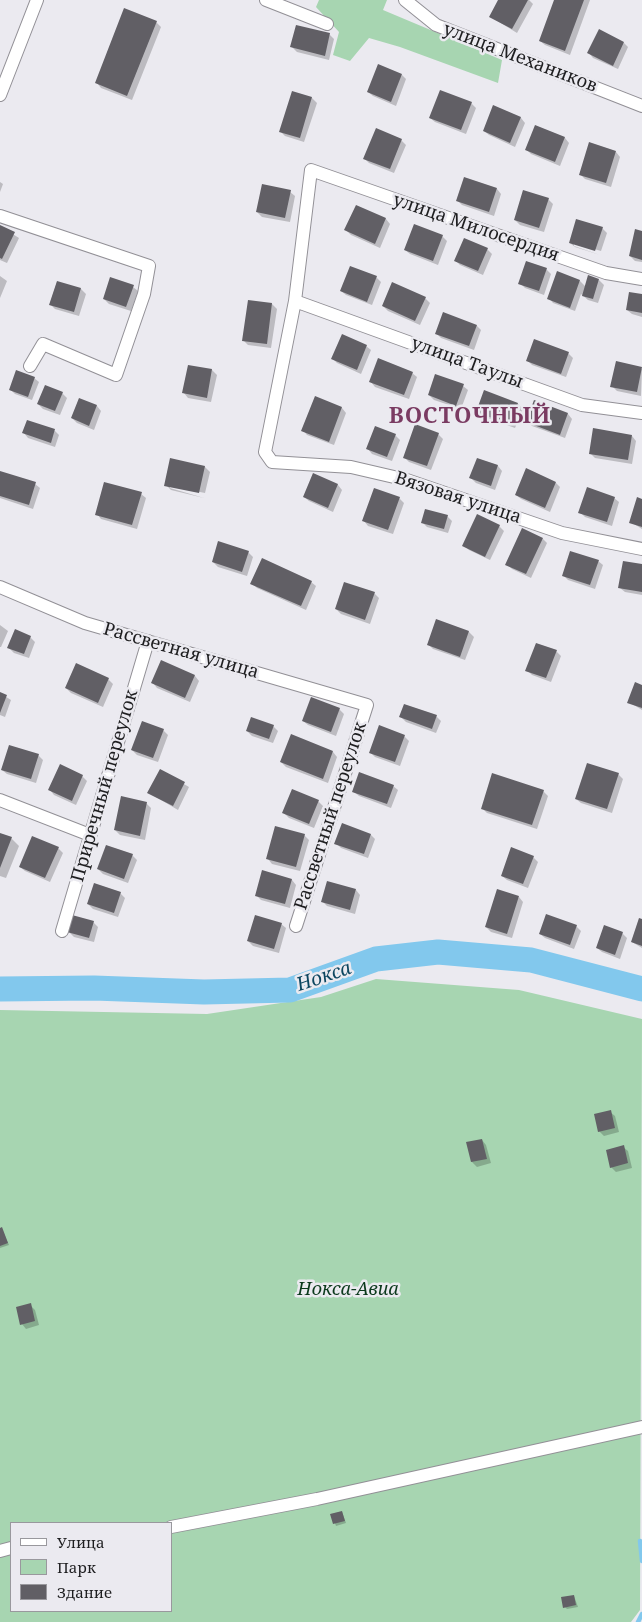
<!DOCTYPE html>
<meta charset="utf-8">
<style>
body{margin:0}
#map{position:relative;width:642px;height:1622px;overflow:hidden;background:#ebeaf0;font-family:"Noto Serif",serif}
canvas{display:block}
.legend{position:absolute;left:10px;top:1522px;width:162px;height:90px;box-sizing:border-box;background:#ebeaf0;border:1px solid #99989d;margin:0;padding:6px 9px;list-style:none;font-size:15px;color:#1e1e20}
.legend li{display:flex;align-items:center;gap:10px;height:25px}
.legend b{width:25px;border:1px solid #99989d}
</style>
<div id="map">
<canvas width="642" height="1622"></canvas>
<ul class="legend">
<li><b style="height:6px;background:#fff"></b>Улица</li>
<li><b style="height:14px;background:#a7d5b1"></b>Парк</li>
<li><b style="height:14px;background:#615f65"></b>Здание</li>
</ul>
</div>
<script>
const ctx = document.querySelector('canvas').getContext('2d');
ctx.lineJoin = 'round';
function paint(path, color) { ctx.fillStyle = color; ctx.fill(path, 'evenodd'); }
function strokePath(path, color, width, dash) { ctx.strokeStyle = color; ctx.lineWidth = width; ctx.lineCap = dash ? 'butt' : 'round'; ctx.setLineDash(dash || []); ctx.stroke(path); }
function label(font, color, halo, rows, align = 'center') {
  ctx.font = font + ' "Noto Serif",serif'; ctx.lineWidth = 5; ctx.setLineDash([]); ctx.textBaseline = 'middle'; ctx.strokeStyle = halo; ctx.fillStyle = color; for (const [text, x, y, turn = 0] of rows) {
    ctx.save(); ctx.translate(x, y); ctx.rotate((+turn || 0) * Math.PI / 180); ctx.textAlign = isNaN(turn) ? turn : align; if (halo) ctx.strokeText(text, 0, 0); ctx.fillText(text, 0, 0); ctx.restore();
  }
}
paint(new Path2D(`
 M319 0H387L383 10 502 60 498 83 400 47 369 38 350 61 333 55 339 32 316 7Z
 M376 979 519 990 642 1019 640 1610 631 1622H0V1010L207 1014 321 997ZM11 1523H171V1611H11Z`), '#a7d5b1');
paint(new Path2D(`
 M500 0H529L533 4 517 33 491 17Z
 M555 0H590L570 55 545 45 540 41Z
 M156 22 161 27 132 100 101 88 97 83Z
 M329 34 334 39 329 60 297 52 292 47Z
 M624 43 628 47 618 69 593 58 589 53Z
 M402 75 406 79 396 106 373 96 368 92Z
 M293 92 312 98 317 103 304 142 285 136 280 131Z
 M471 103 476 108 466 134 435 122 430 118Z
 M494 107 521 118 525 123 515 147 489 135 484 131Z
 M536 126 565 138 569 143 560 166 531 154 526 149Z
 M401 140 406 145 394 173 369 163 364 158Z
 M616 152 620 157 611 187 585 179 580 174Z
 M0 182 3 184 0 192Z
 M497 189 501 194 494 216 462 205 457 200Z
 M290 192 295 196 290 222 262 217 257 212Z
 M548 199 553 204 544 232 520 225 515 220Z
 M357 206 386 219 390 224 380 248 351 235 346 230Z
 M0 226 19 238 7 263 0 260Z
 M602 228 607 233 601 251 574 243V246L600 255 575 247 570 243Z
 M642 232V262L635 261 630 256Z
 M442 236 447 241 438 265 410 254 405 250Z
 M487 249 492 254 483 275 460 265 455 260Z
 M546 269 551 274 544 295 525 288 520 283Z
 M0 276 7 281 0 298Z
 M376 277 381 282 372 305 346 295 341 291Z
 M599 280 604 285 598 303 588 300 581 294 575 311 553 303 549 298 580 281 586 287Z
 M57 282 81 289 86 294 79 316 55 309 50 304Z
 M133 287 138 291 131 311 109 304 104 299Z
 M642 296V317L632 314 627 310Z
 M425 298 430 303 420 325 388 311 383 306Z
 M249 301 272 304 277 309 271 348 248 345 243 340Z
 M477 326 481 330 474 350 441 338 436 333Z
 M366 346 371 350 361 374 337 363 333 359Z
 M568 353 573 358 566 377 532 365 528 361Z
 M617 363 642 369 641 396 617 391 612 386Z
 M189 366 212 370 217 375 211 402 188 398 184 393Z
 M412 373 417 377 409 399 375 387 371 382Z
 M34 378 39 382 32 400 15 394 10 389Z
 M463 386 468 390 461 409 434 400 429 395Z
 M485 392 518 404 523 409 515 428 482 416 478 412Z
 M62 393 67 398 60 415 43 409 38 404Z
 M316 398 342 408 346 413 334 445 307 435 303 430Z
 M79 399 97 406 101 411 94 430 77 423 72 418Z
 M534 402 568 414 572 419 565 438 532 426 527 422Z
 M28 421 55 431 59 435 55 447 28 438 24 433Z
 M438 434 443 439 431 470 409 462 404 457Z
 M395 435 400 440 392 461 372 454 368 449Z
 M632 436 636 441 632 464 595 458 590 453Z
 M478 459 498 466 502 471 495 490 476 483 471 478Z
 M171 460 205 467 210 472 205 493 170 486V488L204 498 171 490 166 485Z
 M0 472 35 484 40 488 33 509 0 498Z
 M314 474 338 485 342 490 333 512 309 501 304 497Z
 M556 483 560 487 550 512 521 499 516 495Z
 M141 494 146 498 137 529 101 519 97 514Z
 M399 498 404 503 393 534 368 526 364 521Z
 M614 498 619 502 612 526 585 517 580 512Z
 M642 500V529L631 522Z
 M447 516 452 521 448 533 427 527 422 522Z
 M499 526 504 531 490 560 469 550 464 546Z
 M543 539 547 543 531 578 512 569 507 564Z
 M248 552 253 557 247 576 218 567 213 562Z
 M598 561 603 565 595 589 568 580 564 576Z
 M642 565V595L625 592 620 588Z
 M311 582 316 586 306 610 257 588 252 583Z
 M374 593 379 598 370 624 341 614 336 609Z
 M437 621 469 632 474 637 465 660 433 649 428 644Z
 M0 625 8 631 1 647H0Z
 M30 637 35 642 29 658 14 653 9 648Z
 M556 651 561 656 551 682 532 675 527 670Z
 M162 662 195 676 199 681 190 702 157 688 153 683Z
 M108 679 113 684 103 707 71 693 66 688Z
 M642 686V710L629 702Z
 M0 693 11 700 5 717 0 715Z
 M339 709 344 714 336 736 308 725 303 721Z
 M436 716 441 721 436 733 406 722 401 717Z
 M273 726 278 731 273 743 252 736 247 731Z
 M163 730 168 735 158 762 137 755 132 750Z
 M404 736 409 741 400 766 375 757 370 752Z
 M333 752 337 757 328 783 286 767 281 762Z
 M38 755 43 760 36 783 7 774 2 770Z
 M160 770 189 787 178 810 149 793Z
 M618 774 623 779 612 813 581 803 576 799Z
 M82 776 87 781 76 805 54 795 50 790Z
 M393 786 398 790 391 808 359 796 354 792Z
 M543 791 548 796 537 829 487 813 482 808Z
 M318 801 323 806 314 828 289 818 284 813Z
 M146 803 151 808 145 840 120 835 115 830Z
 M0 834 11 838 19 846 6 878 0 876Z
 M304 835 309 840 300 871 272 864 268 859Z
 M371 835 375 839 368 858 341 848 336 843Z
 M58 848 63 853 50 882 25 871 20 867Z
 M132 855 137 860 128 883 103 874 98 869Z
 M533 857 538 862 528 888 507 880 502 876Z
 M263 872 292 880 296 885 290 908 261 900 256 895Z
 M356 890 360 895 355 914 327 906 323 902Z
 M120 893 125 898 118 917 93 909 88 904Z
 M519 897 523 902 512 938 491 932 486 927Z
 M642 921V948L632 942Z
 M93 922 98 927 94 942 74 937 69 932Z
 M281 924 286 928 279 953 253 946 248 941Z
 M576 926 581 931 574 949 545 938 540 934Z
 M622 933 627 938 620 959 602 952 597 948Z
 M610 1112 615 1116 619 1132 604 1136 599 1131Z
 M482 1140 486 1145 491 1163 477 1167 472 1162 468 1143Z
 M623 1147 628 1151 632 1168 616 1172 611 1167Z
 M2 1229 9 1245 0 1248V1230Z
 M30 1305 35 1310 39 1325 26 1329 22 1324Z
 M342 1512 346 1523 336 1526 332 1515Z
 M574 1596 578 1607 567 1609 565 1607Z`), '#0003');
strokePath(new Path2D(`
 M640 1541 642 1561
 M638 1622 642 1614`), '#82c8ed', 4.5);
strokePath(new Path2D(`
 M0 989 94 988 204 992 290 990 376 959 438 952 531 960 642 989`), '#82c8ed', 25);
paint(new Path2D(`
 M498 0H528L512 29 489 17Z
 M554 0H584L565 51 539 41Z
 M124 8 157 21 127 96 95 83Z
 M296 25 330 33 325 56 290 47Z
 M599 29 624 42 613 66 587 53Z
 M378 64 402 74 391 102 367 92Z
 M440 90 472 102 461 130 429 118Z
 M292 91 312 97 300 138 279 132Z
 M493 105 521 117 510 143 483 131Z
 M535 125 565 137 555 162 525 150Z
 M376 128 402 139 390 169 363 159Z
 M589 142 616 151 606 183 579 175Z
 M464 177 497 188 489 212 456 201Z
 M262 184 291 190 285 218 256 212Z
 M523 190 549 198 539 228 514 220Z
 M356 205 386 218 375 244 344 230Z
 M576 219 603 227 595 251 569 243Z
 M414 224 443 235 433 261 404 250Z
 M0 225 15 232 2 259 0 258Z
 M635 229 642 231V260L629 256Z
 M464 238 488 248 478 271 454 261Z
 M526 261 547 268 539 291 518 284Z
 M350 266 377 276 367 302 340 291Z
 M557 271 580 280 570 308 547 299Z
 M588 275 599 279 593 299 582 296Z
 M110 277 134 285 126 307 103 299Z
 M57 281 81 288 74 312 49 305Z
 M392 282 426 297 415 321 382 306Z
 M629 292 642 294V313L626 310Z
 M248 300 272 303 267 344 242 341Z
 M443 312 477 325 469 346 435 334Z
 M342 334 367 345 357 370 331 359Z
 M534 339 569 352 561 374 526 361Z
 M378 358 413 372 404 395 369 382Z
 M616 361 642 367 637 392 610 387Z
 M188 365 212 369 207 398 182 393Z
 M16 370 35 377 28 397 9 390Z
 M435 374 464 384 456 406 428 395Z
 M45 385 63 392 55 411 37 404Z
 M484 390 518 403 511 425 476 412Z
 M315 396 342 407 329 442 301 431Z
 M79 398 97 405 89 426 71 418Z
 M534 400 568 413 560 435 526 422Z
 M27 420 55 429 51 443 22 433Z
 M415 424 439 433 427 466 403 458Z
 M375 426 396 434 387 457 366 449Z
 M593 428 632 435 628 460 589 454Z
 M170 458 205 466 199 493 164 486Z
 M477 458 498 465 491 486 469 478Z
 M526 468 556 482 545 508 515 495Z
 M0 471 36 482 29 505 0 496Z
 M313 473 338 484 328 508 303 497Z
 M104 482 142 492 132 525 95 515Z
 M587 487 615 497 607 522 578 513Z
 M374 488 400 497 388 530 362 521Z
 M637 497 642 499V527L629 523Z
 M425 509 448 515 444 529 421 523Z
 M477 514 500 525 485 557 462 546Z
 M522 528 543 538 526 574 505 565Z
 M218 541 249 551 242 572 212 562Z
 M570 551 599 560 590 585 562 576Z
 M262 558 312 581 301 606 250 584Z
 M623 561 642 564V592L618 588Z
 M344 582 375 592 365 620 335 609Z
 M436 619 469 631 460 657 427 645Z
 M15 629 31 636 24 654 7 648Z
 M536 643 557 650 546 678 525 671Z
 M161 660 195 675 185 698 151 683Z
 M76 663 109 678 98 703 65 688Z
 M635 682 642 685V708L627 703Z
 M0 692 7 695 0 713Z
 M311 697 340 708 331 732 302 721Z
 M404 704 437 715 432 729 399 717Z
 M251 717 274 725 269 739 246 731Z
 M142 721 164 729 153 758 131 750Z
 M379 725 405 735 395 762 369 753Z
 M291 734 333 751 323 779 280 762Z
 M9 745 39 754 31 779 1 770Z
 M587 763 619 773 607 809 575 799Z
 M60 764 83 775 72 801 48 790Z
 M160 769 185 782 173 806 147 793Z
 M359 772 394 785 387 804 352 792Z
 M492 773 544 790 532 825 481 809Z
 M292 789 319 800 309 824 282 813Z
 M121 796 147 802 140 836 114 830Z
 M342 823 371 834 364 854 334 844Z
 M275 826 305 834 296 867 266 859Z
 M0 833 12 837 0 868Z
 M32 836 59 847 45 878 19 867Z
 M106 845 133 854 124 879 97 869Z
 M511 847 534 856 523 884 501 876Z
 M262 870 292 879 285 904 255 896Z
 M327 881 356 889 350 910 321 902Z
 M94 883 121 892 114 913 87 904Z
 M497 889 519 896 507 934 485 927Z
 M546 914 577 925 570 945 539 934Z
 M72 915 94 921 89 938 67 932Z
 M255 915 282 923 274 949 247 941Z
 M639 918 642 919V946L631 942Z
 M604 925 623 932 615 955 596 948Z
 M611 1110 615 1128 598 1132 594 1114Z
 M482 1139 487 1159 471 1162 466 1142Z
 M624 1145 628 1163 610 1168 606 1150Z
 M2 1227 8 1243 0 1246V1228Z
 M31 1303 35 1321 20 1325 16 1307Z
 M342 1511 345 1521 333 1524 330 1514Z
 M574 1595 576 1605 563 1608 561 1597Z`), '#615f65');
const minor = new Path2D(`
 M266 0 327 24
 M405 0 436 25 642 106
 M0 95 37 0
 M0 216 149 266 144 294 116 375 43 344 30 366
 M642 279 606 273 311 170 295 301 265 452 272 462 351 467 407 480 562 533 642 549
 M295 301 582 405 642 413
 M0 587 85 623 367 705 296 926
 M0 800 90 835
 M62 931 148 641
 M171 1527 317 1499 642 1427
 M0 1551 11 1548`);
strokePath(minor, '#929096', 14);
strokePath(minor, '#fff', 12);
label('18px', '#1e1e20', '#ebeaf0', [
 ["улица Механиков",520,58,21],
 ["улица Милосердия",476,228,19],
 ["улица Таулы",467,363,20],
 ["Вязовая улица",458,498,18],
 ["Рассветная улица",181,651,16],
 ["Приречный переулок",105,786,-74],
 ["Рассветный переулок",331,816,-72]
]);
label('italic 18px', '#0c3a1d', '#ebeaf0', [
 ["Нокса-Авиа",348,1290]
]);
label('italic 19px', '#0c4660', '#ebeaf0', [
 ["Нокса",324,977,-19]
]);
ctx.letterSpacing = '1px';
label('bold 22px', '#7a3b62', '#ebeaf0', [
 ["ВОСТОЧНЫЙ",470,417]
]);
ctx.letterSpacing = '0px';
</script>
